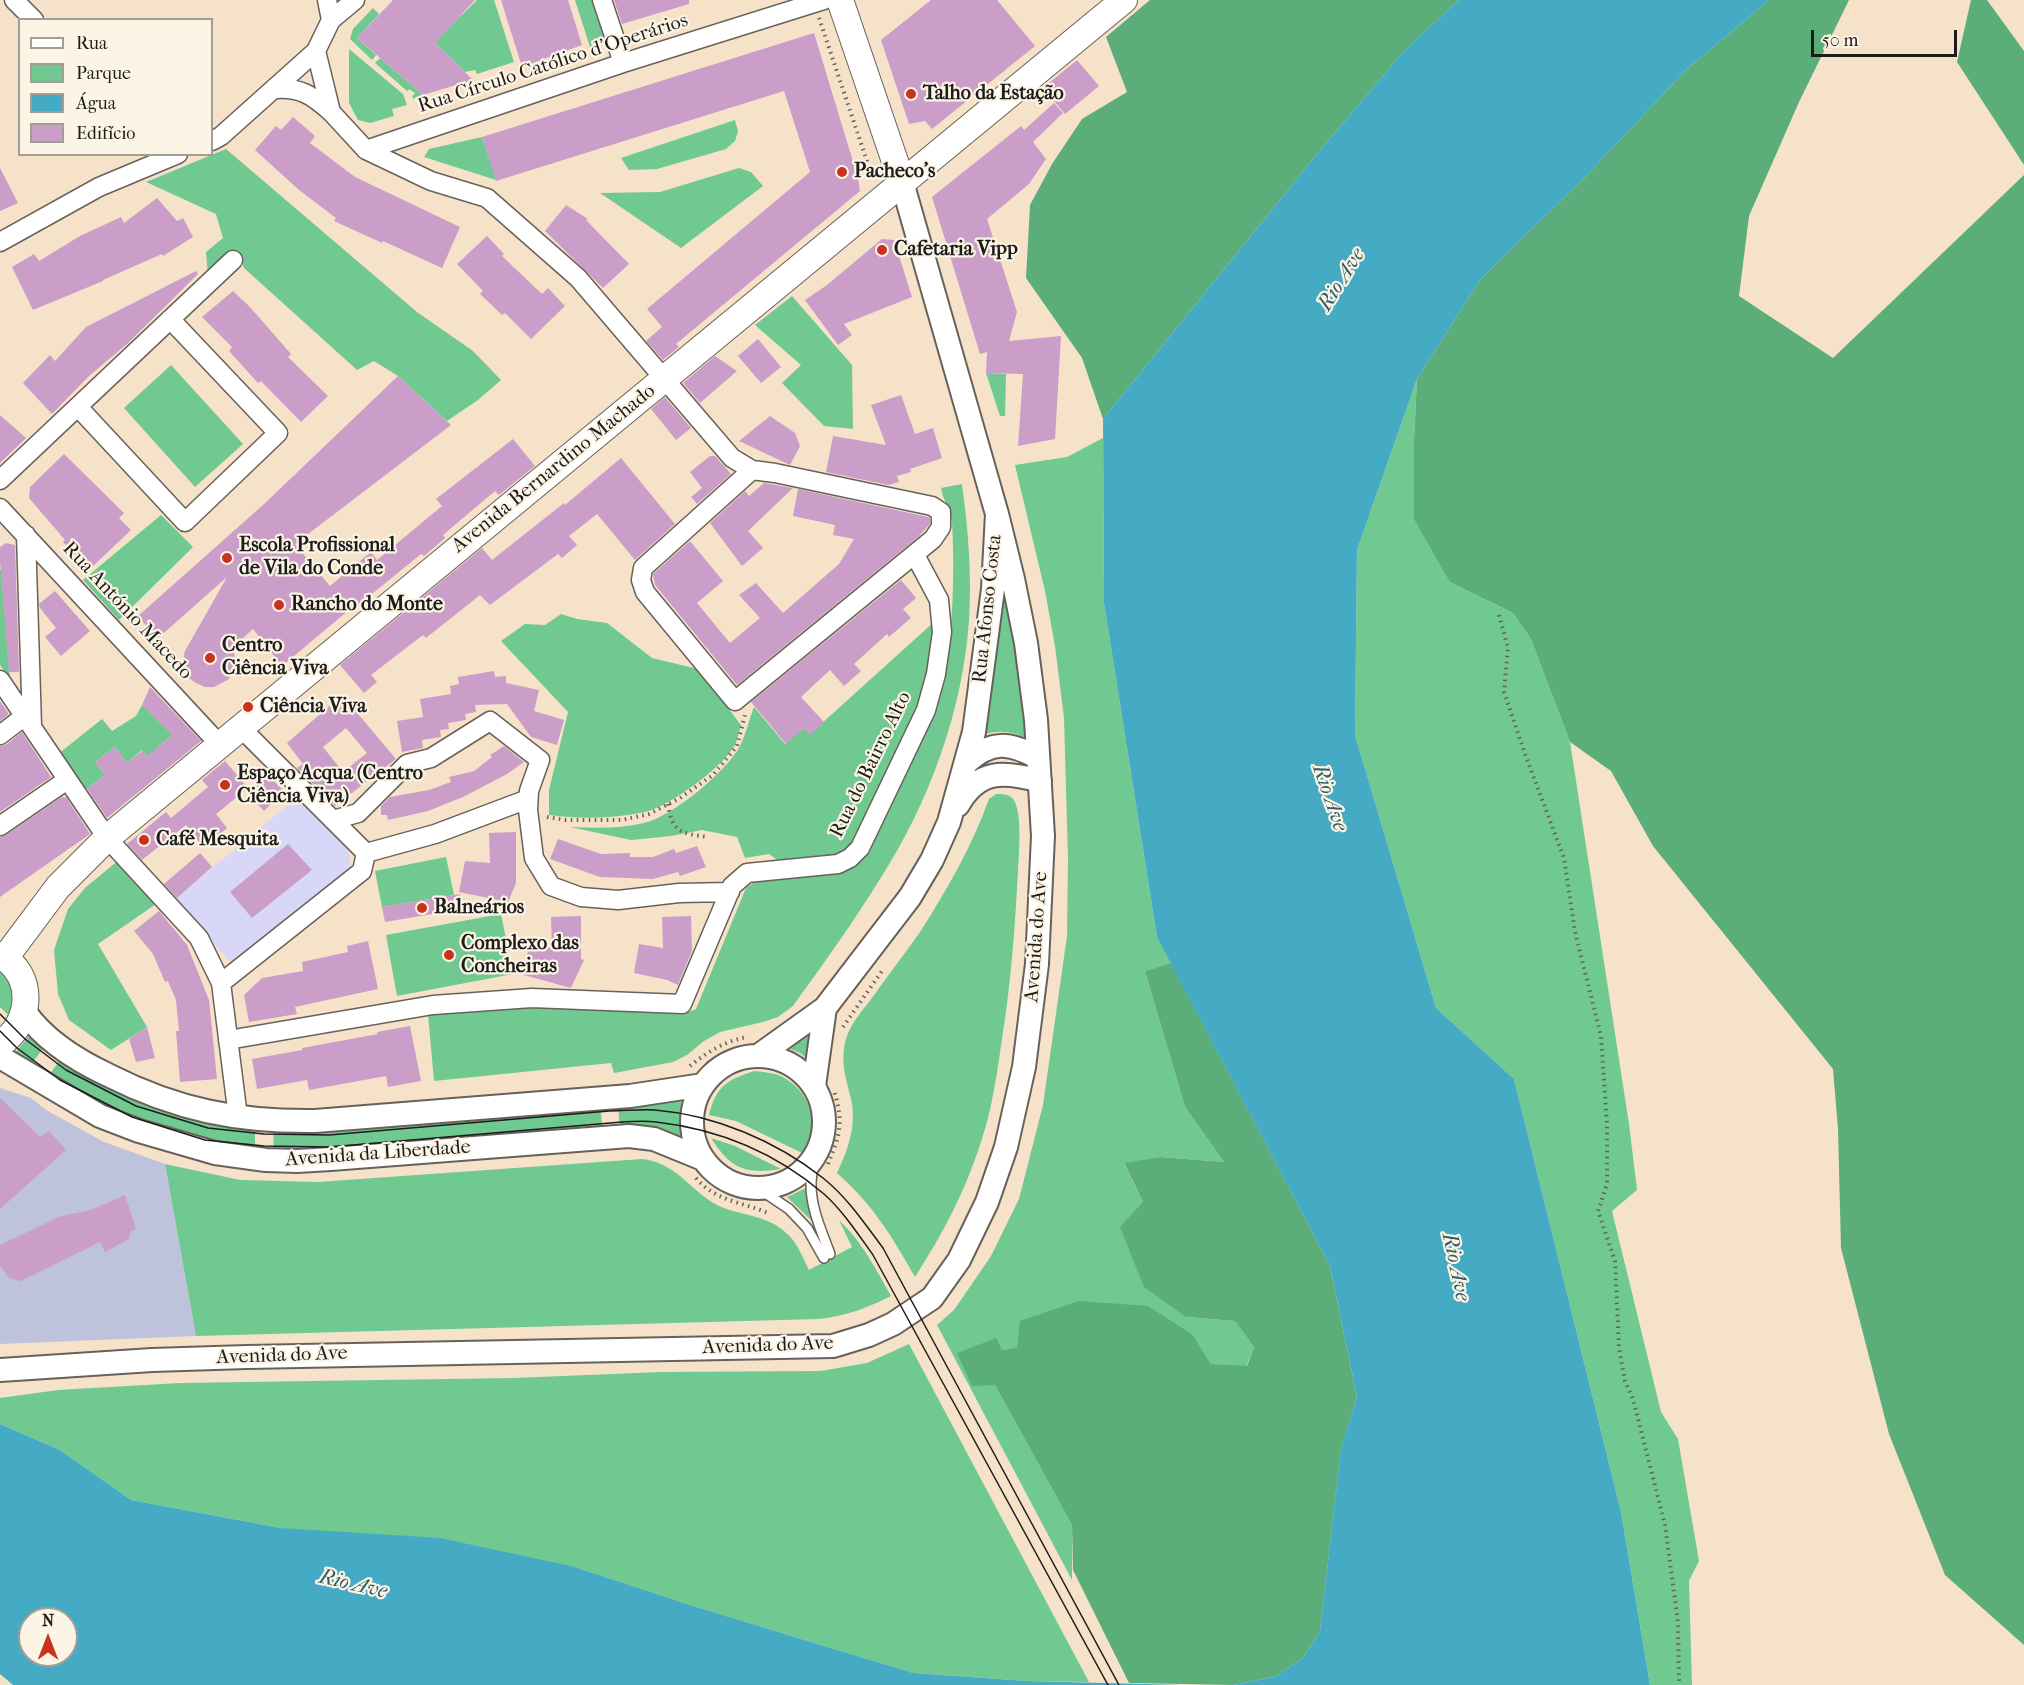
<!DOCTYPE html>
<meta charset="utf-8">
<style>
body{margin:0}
#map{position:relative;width:2024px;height:1685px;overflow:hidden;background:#f6e2c9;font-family:"IM FELL French Canon",serif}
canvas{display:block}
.legend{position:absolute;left:18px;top:18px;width:195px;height:138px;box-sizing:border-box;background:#fcf5e5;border:2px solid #a29e95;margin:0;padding:8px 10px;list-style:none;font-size:18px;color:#1c1c1c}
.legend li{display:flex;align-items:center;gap:12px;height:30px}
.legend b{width:30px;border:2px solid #a29e95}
.north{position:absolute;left:18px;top:1607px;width:60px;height:60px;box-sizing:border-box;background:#fcf5e5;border:2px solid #a29e95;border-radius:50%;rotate:0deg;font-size:16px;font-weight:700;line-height:24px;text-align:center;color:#1c1c1c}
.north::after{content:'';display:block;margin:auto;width:21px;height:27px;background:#c8321e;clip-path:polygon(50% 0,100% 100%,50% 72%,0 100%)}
.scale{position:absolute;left:1811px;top:30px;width:146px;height:27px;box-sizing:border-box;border:3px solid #1c1c1c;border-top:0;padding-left:8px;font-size:18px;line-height:21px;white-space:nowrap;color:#1c1c1c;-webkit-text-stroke:4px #fcf5e5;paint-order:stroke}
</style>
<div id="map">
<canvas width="2024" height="1685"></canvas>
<ul class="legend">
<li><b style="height:8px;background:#fff"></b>Rua</li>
<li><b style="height:16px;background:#6fc990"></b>Parque</li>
<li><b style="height:16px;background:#45abc5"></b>Água</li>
<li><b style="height:16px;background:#ca9ec8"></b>Edifício</li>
</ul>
<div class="north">N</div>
<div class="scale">50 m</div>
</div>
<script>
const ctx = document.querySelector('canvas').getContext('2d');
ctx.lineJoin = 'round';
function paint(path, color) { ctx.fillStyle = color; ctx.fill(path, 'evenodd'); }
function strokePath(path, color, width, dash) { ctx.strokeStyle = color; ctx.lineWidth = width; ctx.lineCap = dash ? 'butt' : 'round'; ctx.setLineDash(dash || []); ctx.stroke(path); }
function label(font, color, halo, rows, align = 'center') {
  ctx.font = font + ' "IM FELL French Canon",serif'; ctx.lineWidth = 4.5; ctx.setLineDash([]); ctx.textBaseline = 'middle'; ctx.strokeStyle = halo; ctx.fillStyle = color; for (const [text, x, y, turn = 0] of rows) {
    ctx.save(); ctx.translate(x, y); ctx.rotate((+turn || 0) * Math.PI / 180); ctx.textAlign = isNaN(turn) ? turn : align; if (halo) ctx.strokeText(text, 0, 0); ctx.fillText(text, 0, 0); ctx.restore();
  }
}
paint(new Path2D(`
 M296 798 345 846 350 856V869L233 965 174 900Z`), '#d8d7f8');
paint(new Path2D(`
 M0 1088 31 1098 46 1110 104 1142 165 1164 196 1336 0 1344Z`), '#bfc2dd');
paint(new Path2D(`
 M477 0H494L514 62 477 74 475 70 465 72 434 42Z
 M575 0H594L608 41 590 47Z
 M373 8 379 14 357 38 376 55 372 60 350 39 353 29Z
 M349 49 403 94 407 105 392 109 394 116 370 123 358 120 349 103Z
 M380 58 423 95 420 100 417 101 412 97 415 93 409 89 407 91 375 63Z
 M735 120 738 131 735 141 726 149 657 169 629 170 621 158Z
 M482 137 496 180 424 157 429 149Z
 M226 149 417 312 473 351 501 380 478 400 447 421 398 376 374 361 357 370 244 268 237 252 208 275 206 252 223 238 216 214 146 182Z
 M739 168 751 172 763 186 681 248 600 193 660 192Z
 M792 296 852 365 853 429 824 426 782 383 801 365 755 325Z
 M171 365 243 444 195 487 124 408Z
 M986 373 1006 374 1005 416H1000Z
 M1417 379 1414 439 1450 582 1513 613 1531 639 1570 742 1629 1124 1637 1190 1612 1211 1661 1412 1678 1439 1699 1561 1689 1581 1692 1685H1650L1621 1512 1514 1079 1436 1008 1355 735 1357 550Z
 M1103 438 1104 603 1157 937 1171 963 1145 971 1185 1107 1224 1162 1161 1157 1124 1164 1143 1202 1186 1317 1235 1321 1254 1347 1246 1367 1211 1364 1193 1335 1002 1350 997 1338 995 1385 1072 1525V1580L937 1325 954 1310 991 1256 1019 1199 1043 1105 1067 936 1068 858 1064 718 1055 646 1045 591 1015 465 1067 457Z
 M962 484C968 528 972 575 969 620 963 710 929 803 880 879 853 923 823 964 793 1006L778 1017 763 1022 720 1032 704 1041 687 1055 673 1062 614 1073 611 1063 434 1081 428 1014 519 1007 618 1009 686 1013 696 1009 746 888 759 879 865 853C883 819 900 785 917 751 925 733 935 714 940 696 953 647 955 573 952 522 951 509 943 501 941 488Z
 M161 515 193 547 119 620 83 580Z
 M0 570H1L10 680 0 665Z
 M999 577 1011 601 1027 735 1023 737C1008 730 997 731 981 735Z
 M561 614 577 619 607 623 652 658 698 669 741 725C739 731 738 737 736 743 725 766 670 806 645 812 614 819 580 819 549 815V790L568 712 501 641 525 624 545 625Z
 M935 621C937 697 885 777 851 843L843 854 779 861 769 854 745 858 737 837 702 830 671 836 631 840 570 827C595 828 619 829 644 823 672 817 727 771 740 746 746 734 749 720 754 707L785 744 804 728 810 734Z
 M142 705 173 735 159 746 151 761 142 750 127 763 115 747 95 762 105 775 83 792 58 754 102 719 112 731 136 716Z
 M996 794C1004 794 1011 794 1015 802 1022 818 1019 853 1018 871 1015 927 1011 983 1002 1039 997 1074 992 1109 981 1142 965 1192 943 1233 915 1277 891 1235 874 1206 837 1173 848 1150 857 1125 851 1099 846 1077 839 1060 847 1036 851 1024 861 1012 869 1002 886 978 903 956 920 932 947 890 972 846 989 799Z
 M446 857 454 895 382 907 375 871Z
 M120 859 159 902 98 944 147 1027 111 1050 69 1020 58 994 54 950 68 909 85 888Z
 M501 914 513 974 397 996 386 935Z
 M0 966 15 992 12 1019 0 1007Z
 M813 1025 810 1061 800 1053 790 1049Z
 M31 1034 45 1045 31 1065 14 1054Z
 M60 1060 255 1128V1151L206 1145 122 1117 47 1078Z
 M754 1071C765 1072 777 1073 786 1079 813 1095 819 1128 802 1153L736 1121 709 1115C716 1086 727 1080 754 1071Z
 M682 1095 680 1138 620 1131 618 1102Z
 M600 1103 603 1134 274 1155 273 1126Z
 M711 1138 735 1146 781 1169C745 1175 730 1168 711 1138Z
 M642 1159C680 1163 692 1196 724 1208 745 1216 767 1216 784 1231 797 1241 802 1256 809 1270L852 1247 839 1220C862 1242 876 1269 891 1296 867 1308 846 1316 819 1319L196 1336 165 1164 240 1180 318 1182Z
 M806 1188 812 1221 787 1197Z
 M909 1344 1089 1682 1027 1681 913 1673 690 1605 575 1567 281 1528 131 1500 60 1450 0 1424V1398L58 1390 180 1383 514 1378 661 1372 821 1371 867 1363Z`), '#6fc990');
paint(new Path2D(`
 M1150 0H1459L1404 51 1317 154 1103 419 1082 358 1026 278 1030 205 1052 164 1082 119 1127 92 1106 37Z
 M1769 0H1849L1799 102 1749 216 1739 296 1833 358 2024 175V1645L1945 1575 1889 1434 1841 1248 1838 1129 1833 1069 1653 846 1611 771 1570 742 1531 639 1513 613 1450 582 1414 519V439L1417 379 1480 280 1585 177 1686 70Z
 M1971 0H1987L2024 51V165L1957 62Z
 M1171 963 1330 1266 1357 1397 1341 1449 1320 1631 1303 1658 1274 1677 1233 1685 1129 1683 1073 1570 1072 1525 995 1385 972 1386 957 1353 997 1338 1002 1350 1017 1348 1020 1321 1079 1301 1148 1306 1193 1335 1211 1364 1247 1366 1254 1347 1235 1321 1186 1317 1144 1287 1120 1227 1143 1202 1124 1163 1161 1157 1224 1162 1185 1107 1145 971Z`), '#5bad7a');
paint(new Path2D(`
 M1459 0H1769L1686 70 1585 177 1480 280 1417 379 1357 550 1355 735 1436 1008 1514 1079 1621 1512 1650 1685H1233L1274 1677 1303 1658 1320 1631 1341 1448 1357 1397 1330 1266 1157 937 1104 603 1103 419 1317 154 1404 51Z
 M0 1424 60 1450 131 1500 281 1528 440 1538 575 1567 690 1605 913 1673 1027 1681 1181 1685H13L0 1674ZM30 1619H66V1655H30Z`), '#45abc5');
paint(new Path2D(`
 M393 0H475L435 43 473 80 423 95 357 38Z
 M501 0H568L582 45 522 67Z
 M614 0H689V4L622 24Z
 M931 0H997L1035 46 932 129 925 121 909 124 881 40Z
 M814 33 858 178 860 191 676 344 679 347 663 360 646 341 662 327 647 309 810 172 784 91 496 181 482 137Z
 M1077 60 1099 86 1065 114 1043 88Z
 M1054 103 1063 113 1033 142 1046 159 1029 184 987 219 1017 312 1009 341 1061 336 1055 439 1018 446 1023 374 986 373 987 352 980 354 932 197 1021 126 1024 130Z
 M293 117 315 136 310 143 355 177 460 227 442 268 383 241 382 243 334 221 336 218 299 190 255 150 276 126 281 130Z
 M0 168 18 203 0 211Z
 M157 198 177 221 183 218 193 237 163 256 162 254 103 280V281L33 310 12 267 34 254 39 261 80 236 121 217 124 223Z
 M566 205 588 219 586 220 629 264 603 288 545 231Z
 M487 236 504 254 502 256 542 294 548 288 565 306 531 339 505 313 502 315 480 294 483 291 457 264Z
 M882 239 894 240 912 297 844 324 852 335 838 345 805 300 827 285Z
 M196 271 198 274 127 344 89 376 52 414 23 383 50 355 55 361 86 327Z
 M233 291 250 307 291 354 288 357 328 396 301 422 261 381 258 383 229 351 232 347 202 317Z
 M758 339 781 367 761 383 738 356Z
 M715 356 737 371 700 403 683 383Z
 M398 376 451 425 295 544 330 586 371 552 377 560 442 506 436 499 513 439 535 466 499 495 495 491 443 535 445 538 424 556 421 554 356 607 355 605 282 666 253 629 233 647 236 664 229 679 214 687H205L196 683 189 678 185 669 183 660 185 651 227 577 157 639 138 616 263 505Z
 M901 395 915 434 933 428 942 458 910 469 911 472 897 476 899 482 888 485 826 472 833 436 886 445 871 405Z
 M665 397 691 428 676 440 651 409Z
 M0 415 26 438 0 463Z
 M770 416 795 433 800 446 790 465 739 441Z
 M64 454 124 513 119 518 131 530 89 570 63 542 65 540 29 498 30 487Z
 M710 456H715L731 474 697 504 691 497 702 488 690 472Z
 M621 458 675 524 635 560 597 514 569 536 577 545 562 558 558 554 490 605 480 595 426 638 423 635 371 675 377 682 364 693 340 665 482 548 492 560 564 503 565 505Z
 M764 483 793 488 748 531 763 548 742 566 710 523 745 491 749 496Z
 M798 489 928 517 930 518V524L918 537 737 685 655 585 653 574 690 541 723 581 697 603 730 643 760 618 739 595 756 583 783 613 839 564 854 539 833 535 835 525 793 516Z
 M6 543 15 545 19 672H9L0 562V547Z
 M901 580 916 598 903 609 911 618 889 637 887 634 854 664 861 671 844 686 830 670 801 697 824 722 810 735 804 728 786 744 751 702Z
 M55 591 90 631 61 656 45 637 56 628 40 608 39 604Z
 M494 671 495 677 506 676V683L539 690 534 711 564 720 557 745 531 737 507 704 475 705 476 712 465 714 466 720 448 723 449 729 440 730 441 737 422 740 423 748 402 752 397 721 423 717 420 699 451 694 450 686 459 684 458 677Z
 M150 687 201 741 107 818 87 789 105 775 95 762 115 747 127 763 143 750 147 756 173 735 142 705Z
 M342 695 396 759 335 806 297 768 303 764 287 743ZM346 728 367 753 343 772 323 747Z
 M0 701 9 714 0 721Z
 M22 732 51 777 0 812V746L7 744Z
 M504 746 524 762 507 774 463 797 428 811 388 820 387 815H381V806L390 797 429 790 451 782 449 777 474 771 492 757 490 755Z
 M225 761 248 788 216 814 227 828 204 848 186 825 142 860 127 844 166 812 171 818 208 787 202 780Z
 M268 775 284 791 264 811 248 794Z
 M63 796 64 798 66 797 90 834 0 897V837L6 835Z
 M516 832V883L508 902 459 892 465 861 490 863 489 833Z
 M558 839 601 854 630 853V857H653L674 849 676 853 697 846 706 867 680 876 678 872 653 879 600 877 550 859Z
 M288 844 312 870 252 918 230 892Z
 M200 853 212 867 177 898 164 884Z
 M460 894 462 909 385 922 382 907Z
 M159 911 187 945 209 1000 217 1079 180 1082 176 1031H179L176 1000 168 981 165 982 153 954 134 931Z
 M581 916V959L584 960 571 988 524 975 529 944 552 948 551 917Z
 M691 916 692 951 678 985 667 980 634 973 639 944 663 948 662 917Z
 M368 941 378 989 295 1007 297 1014 249 1022 244 995 262 978 303 971 302 962 348 952 347 946Z
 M410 1026 421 1081 388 1087 386 1076 309 1090 307 1080 257 1089 252 1059 302 1050V1048L378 1034 377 1032Z
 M147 1027 155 1058 136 1062 129 1039Z
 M0 1098 40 1137 49 1131 66 1150 0 1209Z
 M125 1195 136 1229 130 1232 129 1239 105 1252 100 1242 21 1281 9 1278 0 1265V1245L61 1216 91 1210Z`), '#ca9ec8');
const service = new Path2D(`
 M814 1156C813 1166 811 1176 811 1185 811 1209 822 1232 830 1254
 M758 1188 789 1209 807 1228 824 1258`);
const minor = new Path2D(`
 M14 0 34 20
 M327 0 331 20 316 51 331 112 366 150 431 181 487 198 578 278 732 458 752 470 775 473 932 506 941 512V527L933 539 735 701 645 592 641 580 643 568 752 470
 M602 0 623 63
 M331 20 355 0
 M275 89C300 87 312 95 331 112
 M212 141 221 136 316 51
 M366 150 623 63 824 0
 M0 242 99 187 178 154
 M78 407 185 522 278 433 170 319
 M0 480 233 260
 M0 508 220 745
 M26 535 32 726
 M0 680 107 838 199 938 221 983 238 1117
 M240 727 366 853
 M0 735 25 716
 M333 820 358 813 407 764 431 758 490 721 540 760 529 791 528 810 534 858 551 886 581 897 618 900 679 893 730 892
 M0 826 67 780
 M366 853 435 834 528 799
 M221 983 362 871 366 853
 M228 1040 433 1005 532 998 682 1004 732 886 747 873 838 864 850 858 860 848 926 710 936 674 942 632 939 600 915 555`);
const tertiary = new Path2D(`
 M966 763C991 740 1010 742 1038 758
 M958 805C978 769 1004 771 1040 781
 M25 1012C45 1041 76 1060 108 1075 177 1110 238 1122 315 1121L630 1096 703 1085
 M758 1056 825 1008 910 897 932 860 949 822 974 732 993 589 997 514 902 182
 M692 1122a66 66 0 1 1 132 0a66 66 0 1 1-132 0Z
 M0 1057 100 1116 139 1131 215 1153 266 1160 297 1161 331 1159 629 1136 654 1139 703 1159
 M814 1086 825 1008
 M0 1370 152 1360 247 1357 833 1346 869 1335 893 1324 932 1298 959 1260 987 1202 1006 1147 1024 1067 1037 964 1043 836 1036 720 1026 643 1013 579 997 514`);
const secondary = new Path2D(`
 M840 0 902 182
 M0 955C36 975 32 1024 0 1044
 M5 958 58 887 107 838 1124 0`);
strokePath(service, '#686159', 12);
strokePath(minor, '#686159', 21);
strokePath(tertiary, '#686159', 26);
strokePath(secondary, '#686159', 28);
strokePath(new Path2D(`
 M819 18 873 179
 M1499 615 1508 648 1504 692 1525 754 1564 858 1575 932 1601 1036 1607 1125V1184L1598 1211 1615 1261 1619 1348 1625 1381 1633 1399 1665 1525 1678 1622 1679 1685
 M668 804C672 833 681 833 707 837
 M547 817 566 820H622L649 814 680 798 713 775 737 746 745 715
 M843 1027 882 971
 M690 1066C707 1052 725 1041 747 1037
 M828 1164C840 1135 844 1122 834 1091
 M696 1178C715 1201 742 1202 768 1213`), '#686159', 4, [1.5, 4.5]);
strokePath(service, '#fff', 9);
strokePath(minor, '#fff', 18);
strokePath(tertiary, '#fff', 22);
strokePath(secondary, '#fff', 26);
strokePath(new Path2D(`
 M0 1014 25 1039 66 1070 136 1106 208 1128 264 1134 329 1135 609 1111C624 1111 640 1109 655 1110 715 1115 776 1141 823 1178 847 1197 865 1224 883 1248L1119 1685
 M0 1031 17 1048 60 1080 132 1117 205 1140 264 1146 330 1147 610 1123C625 1122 641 1120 656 1122 718 1129 776 1153 824 1194 843 1211 858 1234 873 1255L1108 1685`), '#1c1c1c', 1.5);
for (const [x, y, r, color] of [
 [911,94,6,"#c8321e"],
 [842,172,6,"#c8321e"],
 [882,250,6,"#c8321e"],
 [227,558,6,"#c8321e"],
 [279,605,6,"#c8321e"],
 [210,658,6,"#c8321e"],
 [248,707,6,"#c8321e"],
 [225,785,6,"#c8321e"],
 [144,840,6,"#c8321e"],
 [422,908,6,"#c8321e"],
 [449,955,6,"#c8321e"]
]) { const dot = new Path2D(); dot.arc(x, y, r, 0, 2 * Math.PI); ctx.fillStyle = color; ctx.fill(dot); strokePath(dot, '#fcf5e5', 2); }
label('20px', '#1c1c1c', '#fcf5e5', [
 ["Rua Círculo Católico d'Operários",553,64,-18],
 ["Avenida Bernardino Machado",554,469,-39],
 ["Rua Afonso Costa",988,609,-84],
 ["Rua António Macedo",127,611,47],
 ["Rua do Bairro Alto",871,765,-64],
 ["Avenida do Ave",1037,937,-86],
 ["Avenida da Liberdade",378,1154,-4],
 ["Avenida do Ave",768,1346,-2],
 ["Avenida do Ave",282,1356,-2]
]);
label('bold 20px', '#1c1c1c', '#fcf5e5', [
 ["Talho da Estação",923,94],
 ["Pacheco's",854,172],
 ["Cafetaria Vipp",894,250],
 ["Escola Profissional",239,546],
 ["de Vila do Conde",239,569],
 ["Rancho do Monte",291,605],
 ["Centro",222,646],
 ["Ciência Viva",222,669],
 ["Ciência Viva",260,707],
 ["Espaço Acqua (Centro",237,774],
 ["Ciência Viva)",237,797],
 ["Café Mesquita",156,840],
 ["Balneários",434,908],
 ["Complexo das",461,944],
 ["Concheiras",461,967]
], 'left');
label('italic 21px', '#2e5c68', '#fcf5e5', [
 ["Rio Ave",1342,280,-58],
 ["Rio Ave",1329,798,71],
 ["Rio Ave",1455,1267,78],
 ["Rio Ave",353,1585,13]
]);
</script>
